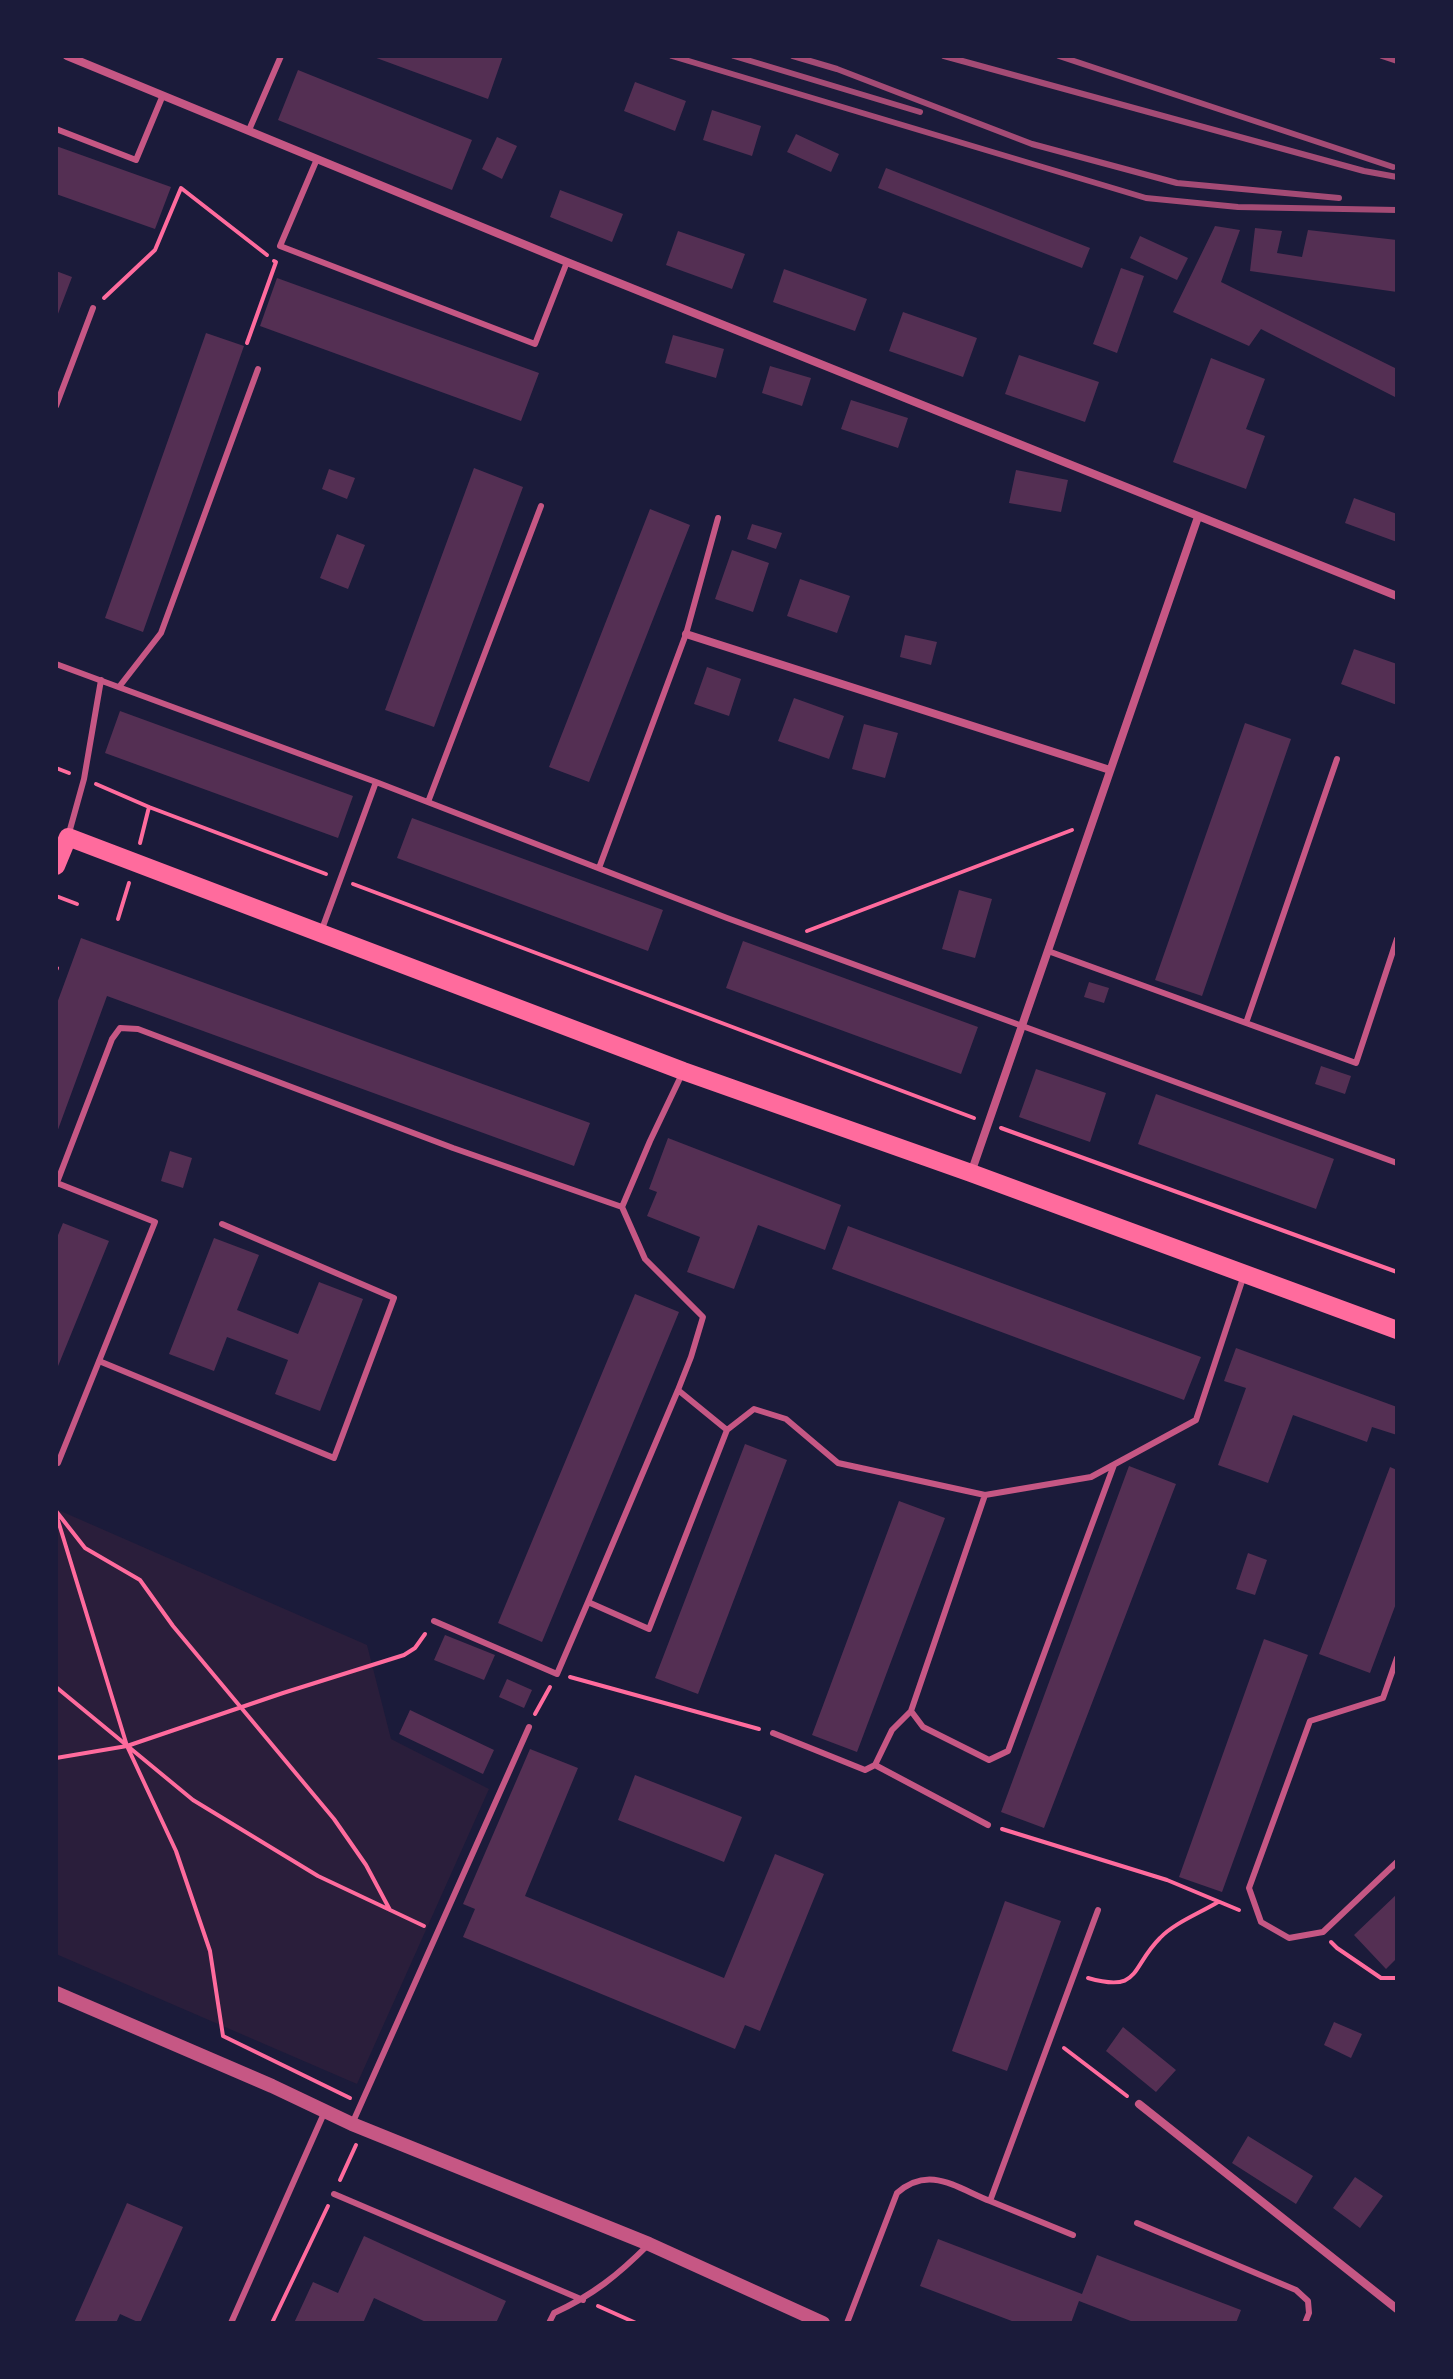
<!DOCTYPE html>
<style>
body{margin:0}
#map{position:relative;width:1453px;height:2379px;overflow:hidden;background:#1b1b3a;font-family:"Noto Sans",sans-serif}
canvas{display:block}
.frame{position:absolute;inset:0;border:58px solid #1b1b3a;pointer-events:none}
</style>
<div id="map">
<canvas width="1453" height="2379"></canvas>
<div class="frame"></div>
</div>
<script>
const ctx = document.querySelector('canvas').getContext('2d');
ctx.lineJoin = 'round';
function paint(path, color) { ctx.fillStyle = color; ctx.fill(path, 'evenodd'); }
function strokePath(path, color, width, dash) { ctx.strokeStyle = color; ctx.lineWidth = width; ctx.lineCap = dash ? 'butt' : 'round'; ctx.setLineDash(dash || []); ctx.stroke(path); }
paint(new Path2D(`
 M56 1509 367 1645 391 1739 489 1789 357 2084 56 1954Z`), '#2a1e3b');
paint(new Path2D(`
 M371 56H503L488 99Z
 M298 70 472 140 452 190 278 120Z
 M635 82 686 101 675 131 624 111Z
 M712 110 761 126 752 156 703 140Z
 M796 134 839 154 831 172 787 152Z
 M497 137 517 146 502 179 482 169Z
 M56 146 171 187 155 229 56 194Z
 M886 168 1090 248 1082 268 878 188Z
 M560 190 623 214 612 242 550 217Z
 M1215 226 1240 230 1221 282 1397 369V398L1261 329 1249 346 1173 312Z
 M1255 228 1282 231 1277 253 1302 257 1308 230 1397 240V292L1250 271Z
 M678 231 745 254 732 289 666 265Z
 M1140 236 1188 258 1177 280 1130 258Z
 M1121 268 1144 276 1117 353 1093 344Z
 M784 269 867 299 855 331 773 302Z
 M56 271 72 277 56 319Z
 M277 278 539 373 521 421 260 326Z
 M903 312 977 338 963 377 889 351Z
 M206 333 244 346 143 632 105 618Z
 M673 335 724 349 716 378 665 363Z
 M1019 355 1099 382 1085 422 1005 394Z
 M1211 358 1265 379 1246 429 1265 436 1246 489 1173 462Z
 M770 366 811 378 802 406 762 393Z
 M851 400 908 418 898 448 841 429Z
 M474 468 523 487 434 727 385 710Z
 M329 469 355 478 347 499 322 489Z
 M1016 470 1068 480 1061 512 1009 503Z
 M1354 498 1397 514V542L1345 523Z
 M650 509 690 525 589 782 549 767Z
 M752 524 782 533 776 549 747 539Z
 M337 534 365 545 348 589 320 578Z
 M732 550 769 563 753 612 715 599Z
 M800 579 850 596 837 633 787 616Z
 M905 635 937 642 931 665 900 657Z
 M1354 649 1397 664V705L1341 684Z
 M707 667 741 679 729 716 694 704Z
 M794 698 844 716 829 759 778 741Z
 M120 711 353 796 338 838 105 753Z
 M1245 723 1291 739 1202 996 1155 980Z
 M864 724 898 733 885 778 852 769Z
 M412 818 663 910 648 951 397 858Z
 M959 890 992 899 975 958 942 949Z
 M81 938 590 1123 574 1166 107 996 56 1135V1006Z
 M743 941 978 1027 961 1074 726 988Z
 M1089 982 1109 988 1104 1003 1084 997Z
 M1321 1066 1351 1076 1345 1094 1315 1084Z
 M1036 1069 1106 1093 1090 1142 1019 1117Z
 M1156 1094 1334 1159 1316 1209 1138 1144Z
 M668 1138 841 1205 825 1250 758 1225 734 1289 687 1272 700 1237 647 1216 657 1192 649 1189Z
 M170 1151 192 1158 183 1188 161 1181Z
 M63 1223 109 1241 56 1371V1240Z
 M848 1226 1201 1357 1184 1400 832 1269Z
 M214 1238 259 1255 237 1310 298 1334 319 1282 363 1299 320 1411 275 1394 288 1360 227 1337 214 1371 169 1354Z
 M635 1294 679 1312 542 1642 498 1623Z
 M1236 1348 1397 1407V1435L1372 1427 1367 1442 1293 1415 1268 1483 1218 1465 1246 1388 1224 1381Z
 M745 1444 787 1460 698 1694 655 1678Z
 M1129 1466 1176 1484 1044 1828 1001 1812Z
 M1390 1467 1397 1470V1601L1370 1673 1319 1654Z
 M899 1501 945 1518 857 1752 812 1735Z
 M1248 1553 1267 1560 1255 1595 1236 1589Z
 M445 1635 495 1655 484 1680 434 1660Z
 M1264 1639 1308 1655 1222 1892 1179 1877Z
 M507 1679 532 1690 524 1708 499 1697Z
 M410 1710 494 1750 483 1774 399 1734Z
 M530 1749 578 1768 525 1896 724 1978 775 1854 824 1874 760 2031 745 2025 735 2049 463 1937 475 1909 463 1904Z
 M635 1775 742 1817 724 1862 618 1820Z
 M1397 1894V1958L1386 1969 1354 1935Z
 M1005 1901 1061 1921 1007 2071 952 2051Z
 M1334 2022 1362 2034 1351 2058 1324 2045Z
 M1123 2027 1176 2070 1156 2092 1106 2051Z
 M1248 2136 1313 2176 1296 2204 1232 2163Z
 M1355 2177 1383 2196 1360 2228 1333 2208Z
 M127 2203 183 2227 140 2323 120 2314 116 2323H74Z
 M364 2236 506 2301 496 2323H428L374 2298 363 2323H294L313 2282 338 2293Z
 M938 2239 1082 2294 1097 2255 1241 2310 1236 2323H1136L1079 2301 1071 2323H1017L920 2286Z`), '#542f53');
strokePath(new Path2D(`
 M104 298 155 250 181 188 267 255
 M247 343 276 262 274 261
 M56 768 69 773
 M96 784 149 807 326 874
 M140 843 149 807
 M353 884 974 1118
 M56 896 77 904
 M118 919 129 883
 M807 931 1072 830
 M56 970 57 968
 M1001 1128 1397 1272
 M56 1511 85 1548 140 1580 173 1626 334 1819 366 1865 390 1910
 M56 1514 127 1746 176 1851 210 1951 223 2036 350 2098
 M570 1677 759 1729
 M56 1687 193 1800 318 1876 424 1926
 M535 1714 550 1687
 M56 1758 127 1746 283 1693 404 1655 415 1648 425 1634
 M1002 1829 1167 1880 1239 1910
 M1331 1942 1337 1948 1381 1978H1397
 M1088 1978C1141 1993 1130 1968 1160 1938 1174 1923 1200 1913 1218 1902
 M1064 2048 1127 2096
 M340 2180 356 2145
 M598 2306 636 2323
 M272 2323 328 2206`), '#ff6b9d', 4);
strokePath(new Path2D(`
 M56 129 136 160 163 95
 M249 130 281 56
 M317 159 280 246 535 344 567 262
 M56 406 93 308
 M56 664 376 782 727 918 1397 1163
 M119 687 161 633 258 369
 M428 802 541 506
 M69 833 84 779 101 680
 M599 868 686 634 718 518
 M322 929 376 782
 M1048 951 1356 1063 1397 939
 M1246 1023 1337 759
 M57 1183 155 1222 58 1463
 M56 1185 112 1039 120 1028 138 1029 453 1148 622 1207 650 1141 682 1074
 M622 1207 645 1259 703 1317 691 1357 678 1390 727 1430
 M99 1361 334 1458 394 1298 222 1224
 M678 1390 588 1602 649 1629 727 1430 754 1409 786 1419 838 1463 985 1495 1091 1477 1196 1420 1243 1278
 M985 1495 911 1711 923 1727 989 1760 1008 1751 1114 1465
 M434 1621 557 1674 588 1602
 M1397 1658 1383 1698 1310 1721 1249 1888 1261 1922 1289 1938 1323 1932 1397 1862
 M773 1733 865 1770 875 1765 892 1730 911 1711
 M875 1765 988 1825
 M352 2124 529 1727
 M334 2194 583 2300
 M990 2201 1073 2235
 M1137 2223 1296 2290 1308 2301 1309 2313 1305 2323
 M231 2323 325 2111
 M549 2323 554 2313C593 2295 618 2275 648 2245
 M847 2323 897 2193C929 2165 955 2187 990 2201L1098 1910`), '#c65784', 6);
strokePath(new Path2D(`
 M67 56 567 262 1397 596
 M686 634 1110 770
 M971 1173 1198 517
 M1139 2104 1397 2309`), '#c65784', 8);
strokePath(new Path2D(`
 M56 1993 272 2086 352 2124 649 2244 823 2323`), '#c65784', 14);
strokePath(new Path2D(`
 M56 866 68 837 683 1071 971 1173 1397 1330`), '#ff6b9d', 18);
strokePath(new Path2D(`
 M672 56 1146 198 1238 207 1397 210
 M734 56 920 112
 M793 56 837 69 1032 144 1177 183 1339 198
 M944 56 1364 171 1397 177
 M1059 56 1393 167
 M1382 56 1397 61`), '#a44b75', 6);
</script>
